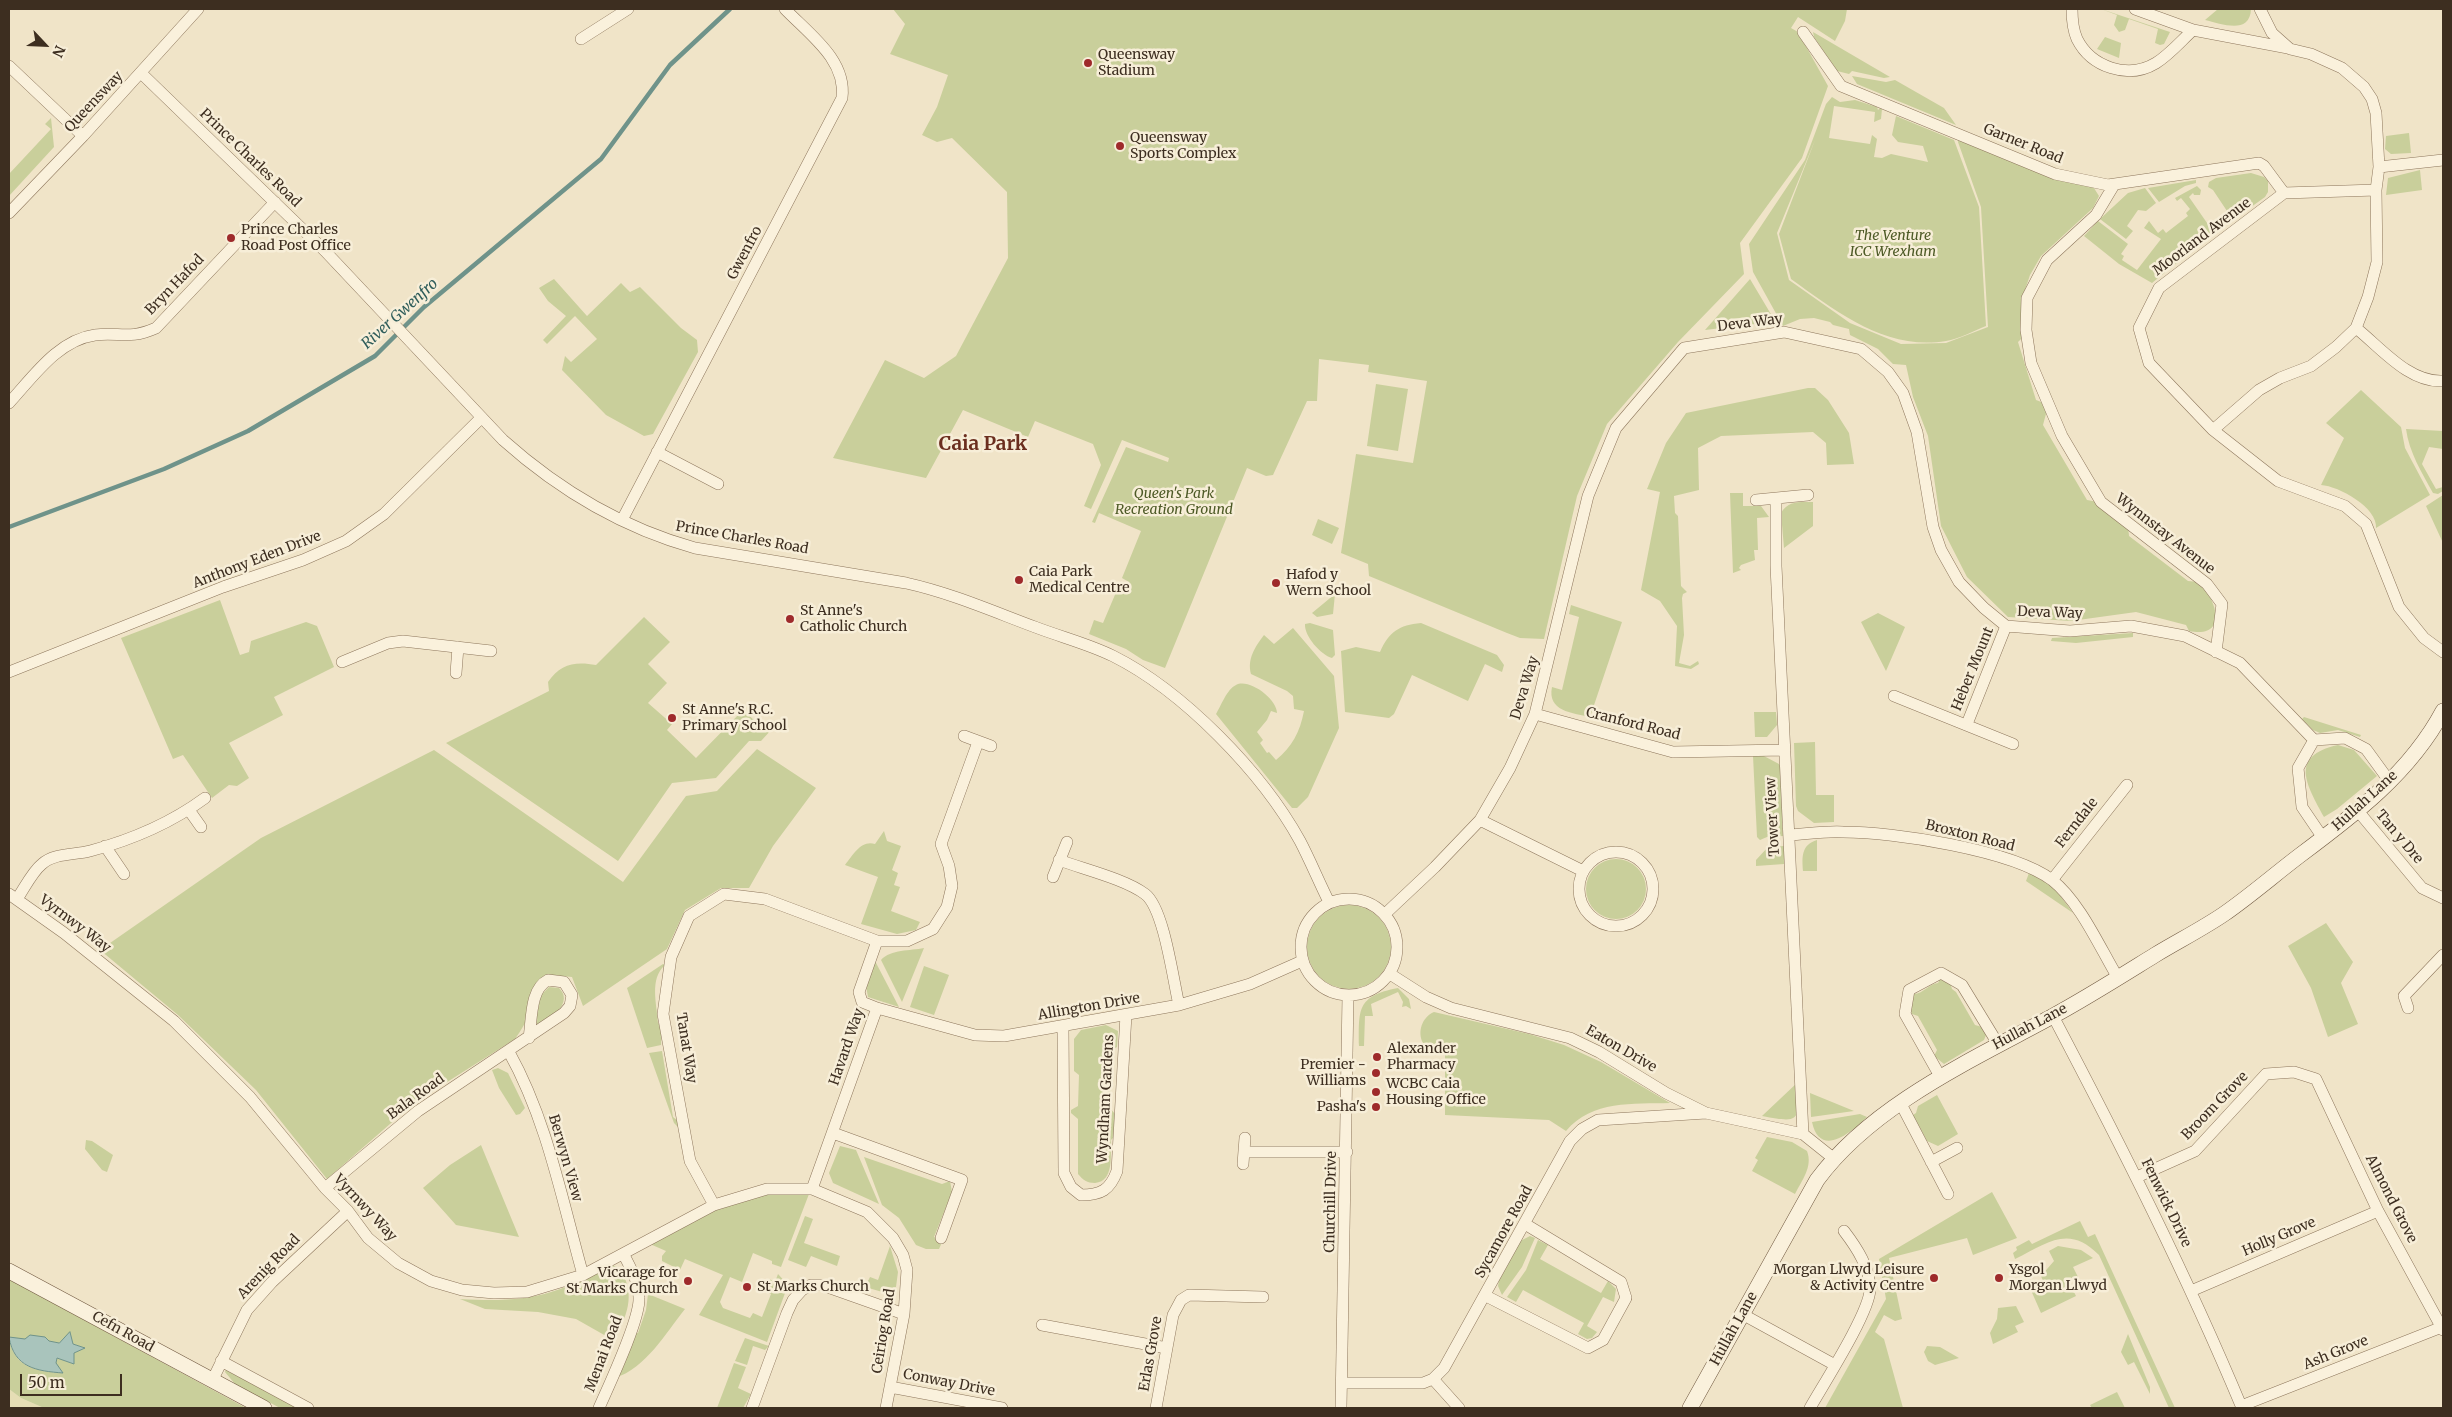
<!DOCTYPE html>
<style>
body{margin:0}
#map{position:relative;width:2452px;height:1417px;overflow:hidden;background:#f0e4c8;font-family:Merriweather,serif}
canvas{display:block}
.frame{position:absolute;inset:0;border:10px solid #3d2e20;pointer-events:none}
.north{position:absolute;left:20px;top:20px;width:50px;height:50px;-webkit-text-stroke:4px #f7eed8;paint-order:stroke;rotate:115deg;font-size:14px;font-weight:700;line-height:20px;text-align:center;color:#3d2e20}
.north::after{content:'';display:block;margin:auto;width:18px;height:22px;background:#3d2e20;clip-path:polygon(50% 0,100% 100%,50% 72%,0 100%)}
.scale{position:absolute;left:20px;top:1374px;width:102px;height:22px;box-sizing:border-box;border:2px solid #3d2e20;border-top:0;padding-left:6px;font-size:15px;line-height:18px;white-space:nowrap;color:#3d2e20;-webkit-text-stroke:4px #f7eed8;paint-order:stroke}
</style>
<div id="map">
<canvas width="2452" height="1417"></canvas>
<div class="frame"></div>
<div class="north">N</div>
<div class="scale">50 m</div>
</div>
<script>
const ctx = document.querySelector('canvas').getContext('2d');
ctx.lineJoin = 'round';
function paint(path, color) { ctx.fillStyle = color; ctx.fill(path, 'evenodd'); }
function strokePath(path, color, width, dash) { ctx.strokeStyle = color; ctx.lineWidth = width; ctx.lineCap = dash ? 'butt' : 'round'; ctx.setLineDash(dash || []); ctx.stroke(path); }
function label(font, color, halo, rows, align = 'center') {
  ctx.font = font + ' Merriweather,serif'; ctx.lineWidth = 5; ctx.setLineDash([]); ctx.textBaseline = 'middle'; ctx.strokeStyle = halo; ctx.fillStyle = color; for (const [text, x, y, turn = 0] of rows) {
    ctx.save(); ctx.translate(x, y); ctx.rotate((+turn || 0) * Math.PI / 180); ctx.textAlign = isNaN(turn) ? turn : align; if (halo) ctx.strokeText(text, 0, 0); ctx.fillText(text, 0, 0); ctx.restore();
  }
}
paint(new Path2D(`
 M9 1389 21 1398 44 1408H9Z`), '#e6deb5');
paint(new Path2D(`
 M893 9H1847L1845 21 1835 41 1798 17 1791 28 1798 32 1828 86 1802 158 1740 243 1744 274 1678 342 1607 424 1577 496 1544 639 1520 638 1507 633 1369 576 1368 564 1341 553 1356 454 1413 463 1427 381 1368 372 1369 365 1319 359 1317 401H1307L1273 475 1266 476 1247 468 1165 668 1143 660 1126 649 1089 634 1094 620 1103 623 1120 583 1125 590 1129 582 1122 578 1141 531 1099 513 1095 523 1092 522 1126 447 1168 462 1169 458 1122 440 1091 509 1084 506 1101 465 1093 444 1035 421 1028 437 963 410 926 478 833 458 885 360 924 378 956 356 1008 258 1007 192 952 138 937 142 922 135 937 107 948 75 890 54 905 24Z
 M2101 9 2170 32 2164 44 2160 45 2155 43 2158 29 2129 19 2125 30 2119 32 2114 25 2117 15Z
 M2218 9H2251C2250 35 2222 24 2205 20Z
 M1813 32 1890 77 1884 78 1852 71 1849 74 1837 71 1814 37Z
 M2105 37 2121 43 2119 58 2097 49Z
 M1852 76 1886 82 1895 80 1944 108 1956 125 1857 84Z
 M1832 97 1840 102 1855 100 1877 107 1878 110 1880 108 1882 109 1881 119 1874 122 1875 112 1834 106 1829 138 1870 144 1872 135 1877 139 1874 157 1882 158 1891 154 1928 162 1923 146 1898 142 1892 135 1896 116 1954 140 1979 207 1986 326C1973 331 1959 339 1946 341 1886 351 1837 312 1791 279L1779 234 1815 140 1777 233 1789 280 1850 323 1901 344 1946 343 1988 327 1981 207 1958 142 1959 137 2092 185 2099 196 2093 208 2041 256 2030 275 2023 296V337L2018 342 2036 400 2044 403 2047 410 2043 425 2087 500 2098 502 2128 526 2129 536 2188 581 2199 582C2217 600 2229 639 2189 631L2186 625 2136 612 2071 621 2008 617 1967 577 1941 526 1928 436 1913 397 1906 365 1893 364 1878 349 1850 335 1849 329 1833 325 1830 322 1814 318 1800 319 1783 326 1753 272 1749 244 1805 160 1826 104Z
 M51 118 54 147 9 196V174L51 129 45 124Z
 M2409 133 2411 153 2391 154 2385 149 2386 136Z
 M2420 170 2422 190 2386 195 2388 178Z
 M2251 173 2264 177 2268 181V192L2265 197 2233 220 2213 190 2208 187 2209 182 2216 178Z
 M2196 180V183L2185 186 2159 202 2148 188Z
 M2197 186 2201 190 2200 195H2194L2193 193 2189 197 2214 233 2152 283 2119 264 2084 236 2098 221 2128 244 2121 254 2124 256 2122 260 2137 270 2161 239 2144 228 2149 221 2158 233 2163 229 2166 233 2188 216 2186 213 2190 209 2181 198 2177 201 2175 198Z
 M2145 188 2156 203 2146 211 2138 210 2127 226 2133 231 2126 239 2100 219 2128 193Z
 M554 279 587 316 621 283 630 292 640 287 681 328 697 340 698 352 653 434 644 436 606 415 562 370 565 356 571 362 597 339 575 316 547 344 543 340 566 316 548 301 539 288Z
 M1750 279 1778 326 1772 322 1705 330Z
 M1376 384 1408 389 1398 451 1367 446Z
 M1808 388H1815L1828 400 1849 433 1854 464 1827 465 1826 443 1813 432 1721 436 1698 448 1699 490 1674 496 1675 513 1678 516 1681 586 1687 592 1683 594 1682 598 1684 635 1679 663 1690 666 1698 661 1699 664 1691 669 1675 666 1677 626 1660 601 1641 590 1660 492 1647 489 1666 443 1686 413Z
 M2361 390 2401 427 2405 448 2430 495 2376 528C2378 508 2339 486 2321 485L2344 438 2326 423Z
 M2406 429 2443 431V449L2429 447 2422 464 2436 489 2443 487V491L2438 494 2433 493C2422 473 2409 452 2406 429Z
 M1730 493H1743V506H1761L1769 517 1757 518 1758 550H1754L1755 560 1741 565 1739 568 1741 570 1733 573Z
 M2443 495V543L2426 506Z
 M1813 502V526L1784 548 1781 513C1788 500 1801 502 1813 502Z
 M1318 519 1339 528 1332 544 1312 535Z
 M1335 594 1333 614 1317 617 1312 613Z
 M220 600 240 655 249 652 251 641 306 622 317 626 334 667 274 697 283 715 229 743 249 778 237 786 229 785 212 798 183 755 173 759 121 638Z
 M1571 605 1622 622 1590 717C1572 713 1547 711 1552 687L1562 690 1579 617 1569 614Z
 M1878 613 1905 627 1886 671 1861 622Z
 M644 617 670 642 648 664 667 683 648 703 672 724 667 730 696 758 743 710 756 722 760 718 772 729 761 741H749L716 778 672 783 618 861 446 743 549 691 548 682C560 664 575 661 596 665Z
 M1310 623 1333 630 1335 655 1332 658C1321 655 1304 636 1305 624Z
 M1421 623 1497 655 1504 665 1502 672 1485 664 1468 701 1412 675 1394 714 1389 718 1345 712 1341 651 1356 647 1380 652C1389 632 1399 625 1421 623Z
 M1293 628 1334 676 1339 728 1308 797 1297 808H1292L1216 714C1221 706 1227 689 1236 685 1249 678 1277 699 1277 713L1271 711 1267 720 1257 732 1263 740 1260 743 1267 753 1269 752 1276 760C1292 747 1300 732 1304 711L1294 709 1293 696 1287 691 1251 674C1247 659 1255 647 1264 635L1274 644Z
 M2133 633V637L2076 643 2051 641 2052 638Z
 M1754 712H1776L1777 725 1767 737H1755Z
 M2304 717 2361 735 2360 737 2338 730 2320 733 2313 730 2302 719Z
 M1815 742 1816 795H1834V822L1814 823 1798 811 1796 806 1794 743Z
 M2338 745 2354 750 2377 776 2337 809 2324 817C2307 785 2288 756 2338 745Z
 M757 749 816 788 773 846 749 888H721L685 910 667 949 583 1006 572 977 550 975C539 995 528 1021 515 1039L414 1103 327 1179 256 1090 178 1015 100 950 261 838 434 750 623 882 686 796 717 791Z
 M1762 755 1779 764 1782 771 1785 823H1782L1783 836 1767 837 1760 840 1757 837 1753 756Z
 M884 831 887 841 901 846 892 870 898 873 894 885 900 887 891 911 920 922 916 930 897 934 861 924 878 877 845 865C854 854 861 840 875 844Z
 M1817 840V871H1803C1802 857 1801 845 1817 840Z
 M1784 846V864L1756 866V860L1768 847Z
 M1586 889a30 30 0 1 1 60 0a30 30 0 1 1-60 0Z
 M2029 873 2053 886 2073 913 2026 881Z
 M1307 947a42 42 0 1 1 84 0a42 42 0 1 1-84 0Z
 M2326 923 2353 962 2341 983 2358 1024 2328 1037 2311 988 2288 946Z
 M924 948 902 1002 881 960C891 949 910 951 924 948Z
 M875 961 899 1007 868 997 866 986Z
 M663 964 665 965C649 979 657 1004 658 1023L662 1027 661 1045 647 1048 627 988Z
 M924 966 949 975 934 1015 910 1007Z
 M1940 979 1950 982 1952 989 1956 992 1975 1025 1982 1027 1986 1035 1984 1040 1944 1064 1934 1056 1937 1050 1918 1016 1912 1014 1910 1008 1914 994C1923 994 1928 984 1938 983Z
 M549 987 559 988C574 1002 551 1020 538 1025L535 1021 541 995Z
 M1398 988 1409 999 1411 1009 1406 1006 1402 1007 1403 1002 1398 992 1371 1004 1373 1016H1365L1364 1046H1359C1359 1010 1356 996 1398 988Z
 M1434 1012 1529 1034 1564 1045 1601 1062 1670 1103C1633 1104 1592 1100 1566 1131L1549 1120 1445 1115V1065H1453L1454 1059H1445V1045L1423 1043C1417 1032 1422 1017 1434 1012Z
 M1106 1025 1118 1031 1117 1047 1112 1050 1110 1108 1115 1114V1136L1111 1140C1110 1154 1115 1181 1095 1183 1087 1183 1083 1180 1078 1174V1119L1071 1113V1110L1078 1106 1079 1075 1074 1071V1039L1081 1030Z
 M662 1051 673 1117 678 1121 679 1128 674 1123 649 1053Z
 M498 1068 508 1073 525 1108 520 1114 516 1115 499 1088 492 1070Z
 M1798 1082C1798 1120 1803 1124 1762 1116Z
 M1810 1093 1854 1111 1811 1117Z
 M1937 1095 1958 1134 1938 1146 1927 1141 1913 1115 1916 1113 1918 1106Z
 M1860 1114 1867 1117C1852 1132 1820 1159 1812 1122Z
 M1767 1137 1792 1142 1807 1151C1813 1167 1802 1180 1795 1194L1752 1171 1758 1160 1755 1158Z
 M86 1140 92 1141 113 1155 107 1172 102 1170 85 1149Z
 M481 1145 519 1237 456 1225 423 1188 450 1165Z
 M840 1146 856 1150 879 1204 833 1183 829 1173Z
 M864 1157 942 1184 950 1181 952 1192 934 1237 943 1240 939 1249H926L916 1245 899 1218 882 1205Z
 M767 1190 809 1194 781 1267 772 1264V1261L753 1253 742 1282 730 1277 720 1302 723 1308 750 1318 753 1313 762 1317 771 1294 764 1291 769 1279 775 1282 778 1274 788 1285 767 1342 699 1315 723 1275 685 1259 680 1270 662 1261V1256L666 1251 650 1244 717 1208Z
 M1992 1192 2017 1238 1973 1255 1967 1238 1889 1258 1902 1319 1895 1321 1884 1315 1875 1332 1884 1339 1903 1408H1825L1886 1299 1879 1259Z
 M805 1216 813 1219 804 1243 840 1256 837 1266 811 1256 806 1267 788 1260Z
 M2080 1221 2088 1237 2095 1234 2175 1408H2169L2099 1255C2069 1224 2047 1243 2015 1259L2013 1253 2017 1250 2016 1247 2029 1240 2032 1244Z
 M1530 1236 1535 1238 1522 1267 1502 1295 1498 1286 1499 1280 1520 1241Z
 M1538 1240 1548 1245 1540 1259 1601 1293 1608 1281 1616 1289 1614 1302 1603 1297 1587 1326 1597 1332 1592 1338 1587 1339 1578 1334 1584 1323 1523 1290 1516 1302 1507 1297 1526 1270Z
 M890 1246 898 1272 896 1287 886 1293 865 1287 870 1277 878 1280Z
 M2058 1246 2081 1250 2093 1258 2073 1267 2078 1277 2069 1282 2076 1296 2041 1313 2030 1288 2043 1281 2041 1276 2054 1261 2049 1251Z
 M612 1265 620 1268C637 1298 626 1314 614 1343L606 1336 576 1319 538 1312 485 1309 460 1299C528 1303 553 1296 612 1265Z
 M9 1279 246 1408H44L21 1398 9 1389ZM70 1333 73 1344 84 1348 74 1353V1364L57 1358 55 1363 62 1373C36 1371 14 1368 9 1338L59 1343Z
 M648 1294 685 1309C665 1334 646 1368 615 1378L635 1332 638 1333 646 1310Z
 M2016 1306 2024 1322 2015 1326 2018 1332 1993 1344 1990 1333 1997 1319 1998 1308Z
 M2128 1334 2150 1387V1394L2134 1362 2128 1365 2121 1352Z
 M745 1338 769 1346 765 1350 753 1346 747 1365 735 1361Z
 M1927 1346 1940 1347 1959 1358 1935 1365 1928 1361 1924 1352Z
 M734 1363 746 1367 738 1388 751 1394 743 1408H717Z
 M226 1369 304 1408H280L235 1384 225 1372Z
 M2117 1392 2125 1408H2092L2090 1405Z`), '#c9cf9b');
const water = new Path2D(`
 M70 1332 73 1344 85 1348 74 1353V1364L57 1358 56 1363 63 1373C37 1371 14 1368 9 1337L25 1339 30 1335 45 1337 49 1341 59 1343Z`);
paint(water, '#a9c4bc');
strokePath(water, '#6f938a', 1);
strokePath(new Path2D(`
 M9 527 164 469 248 431 375 356 424 307 601 159 670 65 730 9`), '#6f938a', 4.5);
const street = new Path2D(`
 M2072 9C2072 19 2073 30 2077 39 2091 67 2128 80 2156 63 2169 55 2181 41 2193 30
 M2135 9 2193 30 2288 48
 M1803 32 1841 86 2055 174 2108 185 2259 163 2264 166 2284 193
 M581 39 628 9
 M9 66 83 136
 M141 73 325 251 503 440C559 490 623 528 695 548L906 583C951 593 992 611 1035 627 1061 637 1089 644 1113 656 1183 691 1262 772 1300 841 1310 860 1319 882 1329 902
 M2379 167 2443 160
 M2114 185 2096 215 2047 260 2027 298 2026 330 2031 363 2062 436 2101 502 2207 584 2222 604 2216 652
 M2376 190 2284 193 2159 288 2139 328 2149 363 2213 430 2278 481 2345 506 2366 524 2399 607 2424 638 2443 652
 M9 213 83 136 198 9
 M2356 328C2381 348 2409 383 2443 381
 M9 403C33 377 58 340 95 335 120 332 129 340 156 328L275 202
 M2213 430 2259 390 2280 378 2311 366 2336 347 2356 328 2368 297 2377 262 2376 190 2379 167 2376 113 2372 99 2364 87 2342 68 2311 54 2290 49 2272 33 2260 9
 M657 452 718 484
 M1776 499V566L1803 1134
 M1756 500 1808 495
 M622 520 842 98C847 60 809 34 785 9
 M342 662 388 643 403 641 491 651
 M9 672 223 587 303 560 346 541 384 514 481 418
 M456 673 458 647
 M1894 696 2013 744
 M1535 714 1673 752 1785 750
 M1967 724 2006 626
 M964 736 991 746
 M189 810 201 827
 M2358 811 2422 888 2443 898
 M1480 820 1583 871
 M1789 835C1807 834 1825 831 1843 832 1894 832 2012 850 2052 880 2080 902 2100 948 2118 978
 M2323 838 2302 807 2298 768 2314 740 2345 738 2366 749 2390 782
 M105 846 124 874
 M1579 889a37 37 0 1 1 74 0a37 37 0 1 1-74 0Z
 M1059 860C1083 869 1125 879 1145 894 1164 908 1173 980 1179 1005
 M1053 877 1067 842
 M2052 880 2127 785
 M9 894 64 933 174 1021 250 1097 325 1188 348 1211 368 1238 398 1263 431 1281 462 1290 494 1293 527 1292 583 1275 714 1205 767 1189H812L867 1212 893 1238 903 1255 907 1270 904 1314 886 1408
 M1301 947a48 48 0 1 1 96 0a48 48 0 1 1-96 0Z
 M17 899C24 889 32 872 42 864 54 853 75 855 90 851 131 840 171 823 205 798
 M1385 914 1435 867 1480 820 1510 768 1535 714 1588 496 1616 428 1684 348 1784 332 1861 349 1888 372 1903 393 1917 432 1933 527 1941 550 1959 582 1984 608 2006 626 2070 631 2131 626 2185 636 2240 663 2314 740
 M1390 974 1426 997 1451 1008 1570 1038 1599 1052 1666 1093 1706 1113 1803 1134 1833 1158
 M877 1008 975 1035 1004 1036 1179 1005 1250 984 1302 961
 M2408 1008 2404 996 2443 955
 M2053 1016C2121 1145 2186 1274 2242 1408
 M1063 1027 1064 1173 1071 1187 1081 1195C1101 1195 1110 1190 1117 1171L1126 1015
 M509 1052C547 1120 562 1200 583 1275
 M1941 1078 1905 1014 1909 990 1941 973 1962 985 1998 1044
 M1901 1104 1948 1194
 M833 1133 962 1180 941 1238
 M1244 1152H1347
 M1931 1162 1957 1148
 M1243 1164 1245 1138
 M2137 1177 2195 1151 2266 1074 2294 1072 2316 1079 2378 1211 2443 1330
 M325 1188 418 1111 564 1013 570 1006 572 995 564 982 548 980C530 989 532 1019 529 1038
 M812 1189 877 1008 862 1002 859 992 877 941H907L933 929 947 907 952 886 949 866 941 844 978 742
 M714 1205 690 1161 663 1014 671 957 689 916 724 894 765 899 877 941
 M2191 1291 2378 1211
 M1486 1296 1588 1348 1603 1340 1626 1298 1621 1282 1525 1224
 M1742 1314 1835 1365
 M1042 1325 1167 1348
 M221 1361 308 1408
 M1433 1379 1459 1408
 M212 1381 247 1310 272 1282 348 1211
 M1342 1383H1423L1433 1379 1444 1368 1570 1141 1582 1129 1598 1120 1706 1113
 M890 1387 1002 1408
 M2241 1406 2442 1327
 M599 1408C609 1385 640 1320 639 1298 639 1282 631 1269 624 1255
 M752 1408 787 1313 793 1300 802 1290 811 1285H822L904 1314
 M1156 1408 1173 1315 1181 1300 1189 1295 1263 1297
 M1341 1408 1348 996
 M1810 1408C1823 1385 1870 1312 1870 1289 1870 1268 1857 1248 1844 1231`);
const secondary = new Path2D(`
 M9 1271 264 1408
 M1690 1408 1817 1180C1872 1105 1972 1060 2053 1016 2088 997 2121 976 2155 955 2178 941 2202 929 2224 914 2250 896 2274 875 2299 856 2354 815 2410 773 2443 711`);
strokePath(street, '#8d765c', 12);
strokePath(secondary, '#6f573f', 16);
strokePath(street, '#faf1dc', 11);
strokePath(secondary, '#faf1dc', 15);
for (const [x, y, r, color] of [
 [1088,63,5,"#9e2a2b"],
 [1120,146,5,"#9e2a2b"],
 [231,238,5,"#9e2a2b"],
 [1019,580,5,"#9e2a2b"],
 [1276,583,5,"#9e2a2b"],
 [790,619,5,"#9e2a2b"],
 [672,718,5,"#9e2a2b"],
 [1377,1057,5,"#9e2a2b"],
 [1376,1073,5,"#9e2a2b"],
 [1376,1092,5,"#9e2a2b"],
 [1376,1107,5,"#9e2a2b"],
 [1934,1278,5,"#9e2a2b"],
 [1999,1278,5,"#9e2a2b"],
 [688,1281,5,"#9e2a2b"],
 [747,1287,5,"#9e2a2b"]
]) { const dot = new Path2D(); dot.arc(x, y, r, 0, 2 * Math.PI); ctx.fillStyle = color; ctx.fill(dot); strokePath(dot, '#f7eed8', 2); }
label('14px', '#3d2e20', '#f7eed8', [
 ["Queensway",1098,55],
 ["Stadium",1098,71],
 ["Queensway",1130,138],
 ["Sports Complex",1130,154],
 ["Prince Charles",241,230],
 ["Road Post Office",241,246],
 ["Caia Park",1029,572],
 ["Medical Centre",1029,588],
 ["Hafod y",1286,575],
 ["Wern School",1286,591],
 ["St Anne's",800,611],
 ["Catholic Church",800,627],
 ["St Anne's R.C.",682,710],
 ["Primary School",682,726],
 ["Alexander",1387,1049],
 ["Pharmacy",1387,1065],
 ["Premier -",1366,1065,"right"],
 ["Williams",1366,1081,"right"],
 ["WCBC Caia",1386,1084],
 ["Housing Office",1386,1100],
 ["Pasha's",1366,1107,"right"],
 ["Morgan Llwyd Leisure",1924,1270,"right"],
 ["& Activity Centre",1924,1286,"right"],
 ["Ysgol",2009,1270],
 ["Morgan Llwyd",2009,1286],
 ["Vicarage for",678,1273,"right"],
 ["St Marks Church",678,1289,"right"],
 ["St Marks Church",757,1287]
], 'left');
label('14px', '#3d2e20', '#f7eed8', [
 ["Queensway",94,102,-47],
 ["Garner Road",2023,144,22],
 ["Prince Charles Road",250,158,44],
 ["Moorland Avenue",2202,237,-37],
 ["Gwenfro",745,253,-62],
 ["Bryn Hafod",175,285,-46],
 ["Deva Way",1750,323,-7],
 ["Wynnstay Avenue",2165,534,38],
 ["Prince Charles Road",742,538,10],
 ["Anthony Eden Drive",257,560,-21],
 ["Deva Way",2050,613,2],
 ["Heber Mount",1973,669,-68],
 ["Deva Way",1525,688,-73],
 ["Cranford Road",1633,724,14],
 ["Hullah Lane",2365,801,-42],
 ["Tower View",1773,817,-93],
 ["Ferndale",2077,823,-52],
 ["Broxton Road",1970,836,14],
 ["Tan y Dre",2399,837,50],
 ["Vyrnwy Way",75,924,37],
 ["Allington Drive",1089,1007,-10],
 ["Hullah Lane",2030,1027,-28],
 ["Havard Way",847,1047,-71],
 ["Tanat Way",686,1048,81],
 ["Eaton Drive",1621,1049,30],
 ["Bala Road",416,1097,-36],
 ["Wyndham Gardens",1106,1099,-87],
 ["Broom Grove",2215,1106,-46],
 ["Berwyn View",565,1158,74],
 ["Almond Grove",2391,1199,63],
 ["Churchill Drive",1331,1202,-89],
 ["Fenwick Drive",2166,1203,64],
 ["Vyrnwy Way",365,1208,47],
 ["Sycamore Road",1504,1232,-61],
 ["Holly Grove",2279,1237,-23],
 ["Arenig Road",269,1267,-46],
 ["Hullah Lane",1734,1329,-61],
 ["Ceiriog Road",884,1331,-81],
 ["Cefn Road",123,1332,29],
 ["Ash Grove",2336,1353,-22],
 ["Menai Road",604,1354,-69],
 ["Erlas Grove",1151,1354,-80],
 ["Conway Drive",949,1383,11]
]);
label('italic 14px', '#4d5a26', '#f7eed8', [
 ["The Venture",1893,236],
 ["ICC Wrexham",1893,252],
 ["Queen's Park",1174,494],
 ["Recreation Ground",1174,510]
]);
label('italic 15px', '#2f5d5a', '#f7eed8', [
 ["River Gwenfro",400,314,-42]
]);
label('bold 19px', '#6b2e1e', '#f7eed8', [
 ["Caia Park",983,445]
]);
</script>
